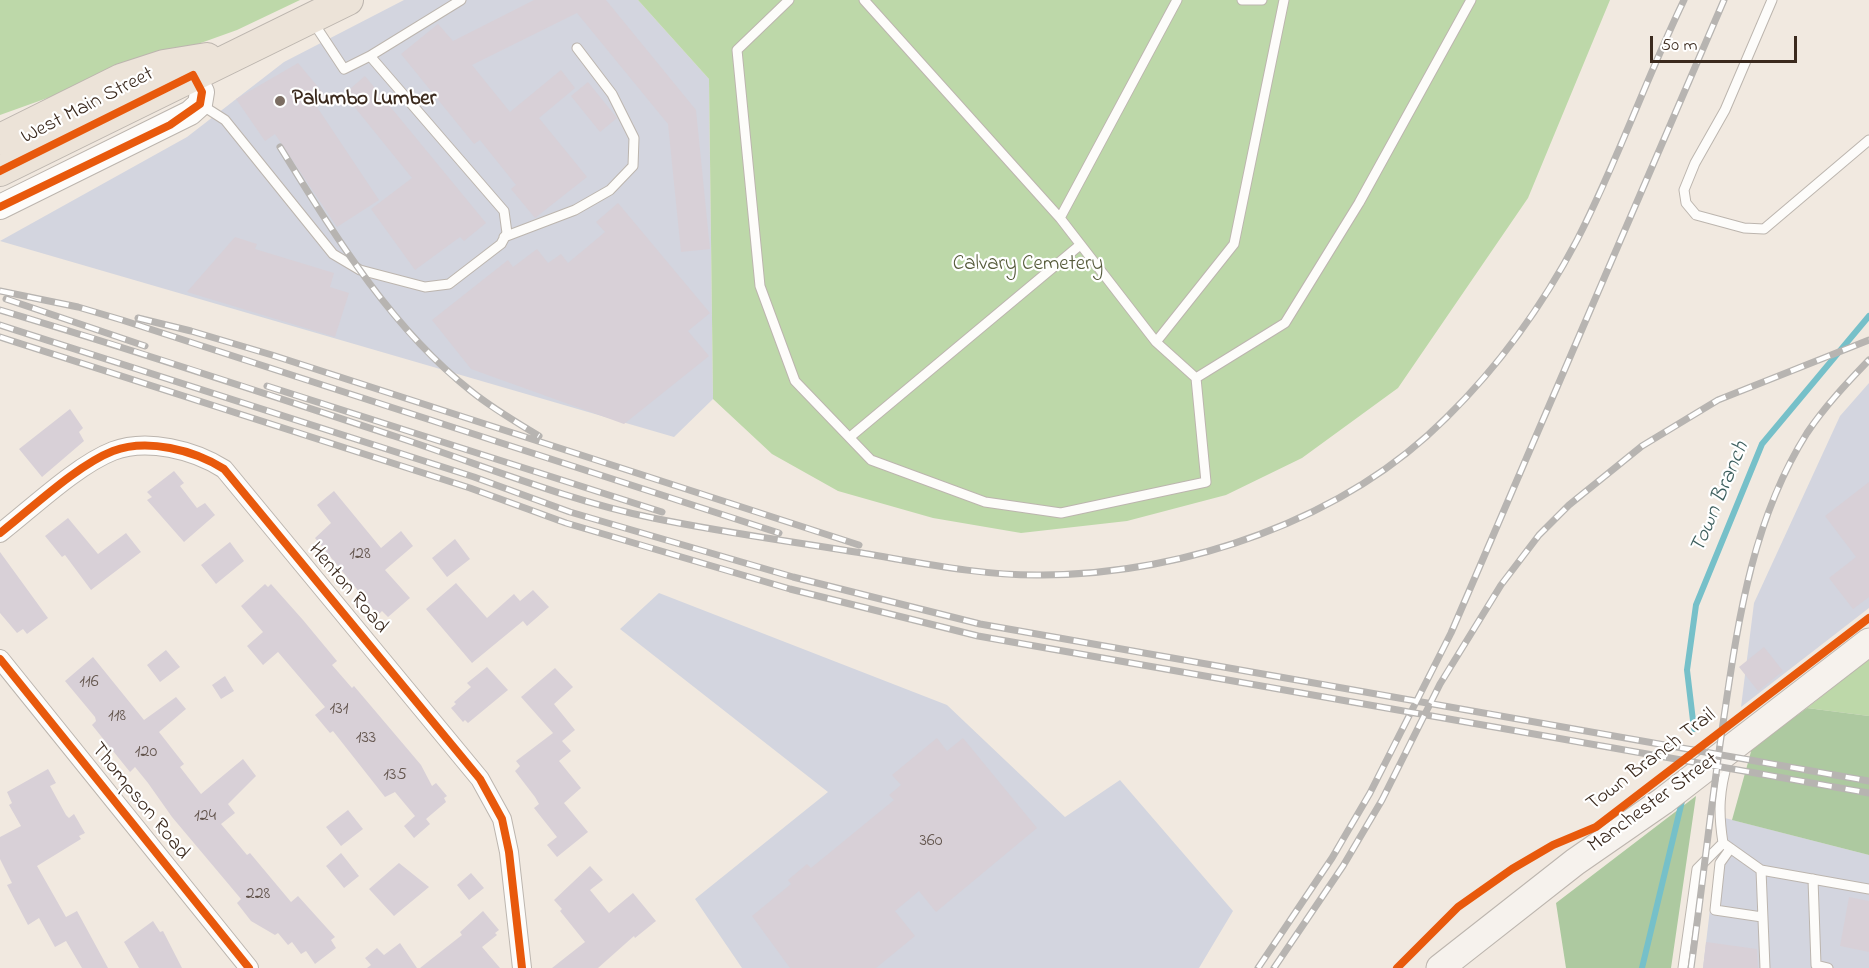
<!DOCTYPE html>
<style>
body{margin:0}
#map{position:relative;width:1869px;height:968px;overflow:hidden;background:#f1e9e0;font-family:"Indie Flower",sans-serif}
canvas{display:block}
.scale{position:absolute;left:1650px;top:36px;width:147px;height:27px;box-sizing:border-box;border:3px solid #3b2a1e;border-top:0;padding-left:8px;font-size:18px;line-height:21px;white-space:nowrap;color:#3b2a1e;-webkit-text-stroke:4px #fff;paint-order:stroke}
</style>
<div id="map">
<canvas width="1869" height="968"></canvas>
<div class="scale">50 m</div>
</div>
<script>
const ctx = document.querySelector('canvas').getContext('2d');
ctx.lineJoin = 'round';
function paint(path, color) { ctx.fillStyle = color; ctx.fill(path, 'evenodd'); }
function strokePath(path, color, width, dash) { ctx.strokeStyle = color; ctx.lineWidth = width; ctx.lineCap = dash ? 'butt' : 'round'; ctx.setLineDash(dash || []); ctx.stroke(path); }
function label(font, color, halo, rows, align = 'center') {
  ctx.font = font + ' "Indie Flower",sans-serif'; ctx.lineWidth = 4.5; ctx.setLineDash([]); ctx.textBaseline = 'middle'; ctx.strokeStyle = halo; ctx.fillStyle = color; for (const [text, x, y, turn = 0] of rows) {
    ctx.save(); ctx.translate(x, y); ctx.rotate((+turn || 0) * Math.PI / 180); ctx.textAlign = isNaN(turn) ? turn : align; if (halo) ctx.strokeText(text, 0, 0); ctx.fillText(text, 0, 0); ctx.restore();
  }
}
paint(new Path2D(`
 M404 0H638L709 79 713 399 674 437 0 241 187 137 284 62Z
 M1869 383V608L1741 707 1754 603 1840 416Z
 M659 593 947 705 1065 817 1120 780 1233 911 1199 968H742L695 899 828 792 620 629Z
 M1721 817 1869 855V968H1703Z`), '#d3d5df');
paint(new Path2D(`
 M0 0H300L237 30 0 115Z
 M638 0H1610L1528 198 1398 388 1302 458 1226 495 1127 521 1021 533 933 518 838 491 772 454 713 399 709 79Z
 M1869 659V716L1807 708Z`), '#bdd8a9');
paint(new Path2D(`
 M1807 708 1869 716V855L1732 820 1752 748Z
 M1696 796 1671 968H1566L1556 903Z`), '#adc9a0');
strokePath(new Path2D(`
 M1694 729 1687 670 1696 605 1762 444 1869 316
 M1642 968 1683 797`), '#76c0c9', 6);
paint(new Path2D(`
 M534 0H606L696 110 710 249 681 252 668 124 577 13 472 65 510 112 561 70 575 88 539 118 587 177 535 218 511 189 516 185 480 140 474 144 401 54 438 24 453 41Z
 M298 63 328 99 317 107 379 200 337 227 275 134 265 141 236 99Z
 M365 76 486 223 464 241 460 237 415 270 371 209 412 178 344 94Z
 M588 82 617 118 600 132 571 96Z
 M618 203 710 313 688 331 709 356 624 424 471 369 432 320 508 260 513 267 537 249 548 263 561 254 568 263 605 232 596 222Z
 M235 237 257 244 255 249 334 273 330 287 349 293 335 337 187 292Z
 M70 409 83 428 79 432 84 441 42 477 19 449Z
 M174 471 184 483 180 486 197 508 205 503 215 515 184 542 147 500 152 497 147 492Z
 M1869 482V597L1853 609 1829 578 1856 557 1825 516Z
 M334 491 381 548 401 531 413 546 385 570 410 598 388 617 382 611 378 615 315 538 331 523 317 505Z
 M68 518 98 554 126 533 141 552 91 590 65 555 62 557 45 536Z
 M455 539 470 559 447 577 432 558Z
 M230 542 244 561 216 584 201 565Z
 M0 552 48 618 27 634 23 629 17 633 0 613Z
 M456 583 487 618 514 594 520 601 533 590 549 607 527 626 523 621 472 663 426 609Z
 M265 584 268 587 271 584 303 620 337 661 332 665 352 688 354 686 410 752 421 765 432 786 436 783 447 796 444 798 446 802 426 819 430 824 414 838 404 826 415 816 395 792 385 797 333 731 330 733 315 715 325 707 278 652 263 665 247 646 263 632 241 606Z
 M1764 647 1783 671 1758 691 1739 667Z
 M166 650 180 667 160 682 147 665Z
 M93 657 144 720 176 697 186 709 159 732 184 764 180 767 201 794 243 759 256 776 228 804 235 813 221 824 247 855 250 853 291 902 298 896 335 937 331 940 336 948 315 964 306 951 301 954 292 942 288 945 278 933 275 935 251 921 237 903 241 899 172 817 148 783 135 767 130 772 92 725 96 721 95 717 65 681Z
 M487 667 508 690 468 723 465 720 463 722 451 708 456 704 454 702 471 687 467 683Z
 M555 668 573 687 554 704 575 730 562 741 571 751 559 761 581 788 564 803 588 832 557 857 547 845 557 837 534 808 539 804 535 797 515 771 520 766 516 761 553 733 521 697Z
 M225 676 234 691 221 699 212 685Z
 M937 738 947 751 963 738 1037 828 936 912 919 891 895 911 915 936 876 968H790L752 916 791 884 788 880 807 864 811 868 894 800 889 795 901 785 892 775Z
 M48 769 56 783 50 786 66 815 69 818 74 814 85 833 79 836 81 839 37 866 66 917 77 911 108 968H82L66 941 55 947 39 918 28 925 7 885 12 883 0 859V837L21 826 9 805 12 803 7 792Z
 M348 810 363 829 341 846 326 827Z
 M341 853 359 876 344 888 326 866Z
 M399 863 429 887 394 916 369 889Z
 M590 866 603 880 590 890 609 913 633 893 656 921 635 938 634 936 598 968H552L585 942 560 911 562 909 554 900Z
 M471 873 484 888 469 900 457 885Z
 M1849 897 1869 901V952L1840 946Z
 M483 911 499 930 495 933 497 935 482 947 500 968H420L462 935 460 932Z
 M153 921 160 932 163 931 182 968H139L124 942Z
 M1706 942 1757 949 1758 968H1703Z
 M400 943 417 968H367L371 965 365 958 377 948 384 955Z`), '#d8d0d7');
const service = new Path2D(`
 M789 0 737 50 760 286 795 381 871 460 985 502 1061 513 1206 482 1196 378 1156 342 1060 218 864 0
 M1242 0H1262
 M1772 0 1725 110 1695 163 1684 190 1686 203 1696 215 1744 228 1764 229 1869 140
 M370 56 461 0
 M200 104 225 120 333 254 360 270 425 287 449 284 501 244 507 233 504 211 370 56 344 69 313 22
 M1060 218 1177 0
 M504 237 575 210 610 190 633 166 634 138 612 94 577 48
 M1156 342 1234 244 1284 0
 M1196 378 1285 323 1359 203 1471 0
 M850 437 1080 245
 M1728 760C1719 791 1718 811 1723 843L1761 870 1869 889
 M1730 849 1720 863 1715 910 1762 917
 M1761 870 1765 968
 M1813 879 1816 965 1828 968
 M1683 968 1697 869 1723 843`);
const minor = new Path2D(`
 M0 533C31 509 77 465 113 451 147 438 194 450 224 469L480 779 502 819 509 852 522 968
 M0 659 249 968`);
const tertiary = new Path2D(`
 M0 207 190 113 200 104 202 92 193 75`);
const secondary = new Path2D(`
 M1440 968 1575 862 1663 801 1869 642`);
const primary = new Path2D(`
 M0 139 121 79 164 65 207 58
 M0 171 348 0`);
strokePath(service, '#bcb5ae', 11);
strokePath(minor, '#bcb5ae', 20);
strokePath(tertiary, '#bcb5ae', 26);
strokePath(secondary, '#bcb5ae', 29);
strokePath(primary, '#bcb5ae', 32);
strokePath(service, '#fdfcfa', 9);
strokePath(minor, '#fdfcfa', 18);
strokePath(tertiary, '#fdfcfa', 24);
strokePath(secondary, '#f6f2ed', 27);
strokePath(primary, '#ece3d8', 30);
const rail = new Path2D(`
 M280 147C334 234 389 326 471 391 492 408 516 422 539 436
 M0 291 78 307 122 320 779 533
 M6 299 145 346
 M0 310C132 349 263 393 394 436 480 464 565 500 653 518 716 531 780 540 843 550 908 560 976 576 1042 575 1186 574 1344 520 1446 418 1499 366 1543 305 1577 240 1617 162 1646 79 1684 0
 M138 318 191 331 272 355 859 545
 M0 325 474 477 570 512 793 577 980 624 1869 781
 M0 337 470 488 566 523 790 589 978 636 1869 793
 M267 386 662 512
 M1258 968 1332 858 1370 793 1451 633 1724 0
 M1274 968 1343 866 1382 800 1440 684 1501 585 1539 535 1569 505 1642 446 1718 400 1869 340
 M1691 968C1703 882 1712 796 1725 710 1739 614 1754 517 1807 433 1825 406 1847 383 1869 360`);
strokePath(rail, '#b7b4b1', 7);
strokePath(rail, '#fff', 4.5, [14]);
strokePath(new Path2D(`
 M0 171 193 75 202 92 200 104 170 125 0 207
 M0 533C31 509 77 465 113 451 147 438 194 450 224 469L480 779 502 819 509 852 522 968
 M0 659 249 968
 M1397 968 1458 907 1512 869 1553 845 1596 827 1869 618`), '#e8590c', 8);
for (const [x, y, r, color] of [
 [280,101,6,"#7b6d62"]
]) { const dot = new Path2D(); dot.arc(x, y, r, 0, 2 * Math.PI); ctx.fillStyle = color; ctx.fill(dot); strokePath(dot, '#fff', 2); }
label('18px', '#62544c', null, [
 ["128",360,555],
 ["116",89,683],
 ["131",339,710],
 ["118",117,717],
 ["133",366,739],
 ["120",146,753],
 ["135",395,776],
 ["124",205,817],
 ["360",931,842],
 ["228",258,895]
]);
label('bold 21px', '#3b2a1e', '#fff', [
 ["Palumbo Lumber",292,101]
], 'left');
label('21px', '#3b2a1e', '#fff', [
 ["West Main Street",88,107,-27],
 ["Henton Road",347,589,50],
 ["Town Branch Trail",1652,761,-37],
 ["Thompson Road",139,802,51],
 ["Manchester Street",1654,804,-36]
]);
label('21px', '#555a3a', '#fff', [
 ["Calvary Cemetery",1028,266]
]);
label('italic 22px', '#3d5f5e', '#fff', [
 ["Town Branch",1721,498,-67]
]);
</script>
